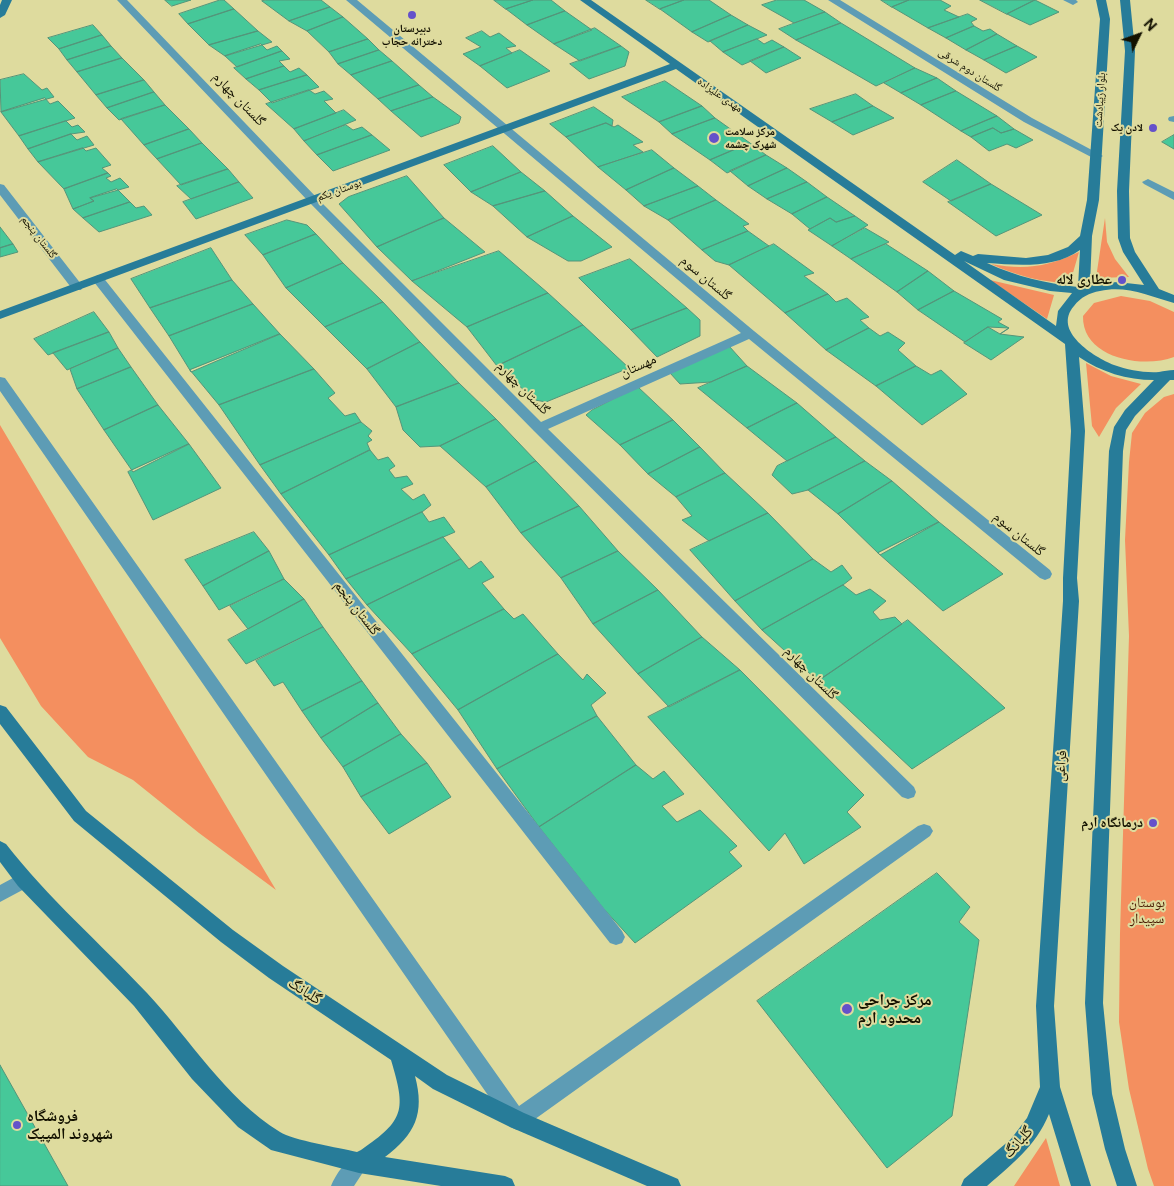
<!DOCTYPE html>
<meta charset="utf-8">
<style>
body{margin:0}
#map{position:relative;width:1174px;height:1186px;overflow:hidden;background:#dedb9e;font-family:"Public Sans",sans-serif}
canvas{display:block}
.north{position:absolute;left:1114px;top:10px;width:50px;height:50px;-webkit-text-stroke:4px #dedb9e;paint-order:stroke;rotate:48deg;font-size:14px;font-weight:700;line-height:20px;text-align:center;color:#131100}
.north::after{content:'';display:block;margin:auto;width:18px;height:22px;background:#131100;clip-path:polygon(50% 0,100% 100%,50% 72%,0 100%)}
</style>
<div id="map">
<canvas width="1174" height="1186"></canvas>
<div class="north">N</div>
</div>
<script>
const ctx = document.querySelector('canvas').getContext('2d');
ctx.lineJoin = 'round';
function paint(path, color) { ctx.fillStyle = color; ctx.fill(path, 'evenodd'); }
function strokePath(path, color, width, dash) { ctx.strokeStyle = color; ctx.lineWidth = width; ctx.lineCap = dash ? 'butt' : 'round'; ctx.setLineDash(dash || []); ctx.stroke(path); }
function label(font, color, halo, rows, align = 'center') {
  ctx.font = font + ' "Public Sans","Noto Naskh Arabic",sans-serif'; ctx.lineWidth = 4; ctx.setLineDash([]); ctx.textBaseline = 'middle'; ctx.strokeStyle = halo; ctx.fillStyle = color; for (const [text, x, y, turn = 0] of rows) {
    ctx.save(); ctx.translate(x, y); ctx.rotate((+turn || 0) * Math.PI / 180); ctx.textAlign = isNaN(turn) ? turn : align; if (halo) ctx.strokeText(text, 0, 0); ctx.fillText(text, 0, 0); ctx.restore();
  }
}
paint(new Path2D(`
 M1105 218 1107 242 1115 259 1129 277 1096 278Z
 M1079 252 1070 283C1044 283 1014 275 991 264 1025 270 1047 267 1079 252Z
 M990 280 1054 295 1047 319Z
 M1121 296 1150 301 1174 312V357C1142 369 1082 358 1083 316L1094 303Z
 M1086 363 1111 376 1141 384 1116 408 1099 437 1092 426Z
 M1174 394V1186H1154L1148 1169 1129 1089 1119 1022 1120 933 1129 636 1125 540 1129 462 1132 433 1145 413 1164 397Z
 M0 425 276 890 199 833 133 780 88 757 41 706 0 638Z
 M1046 1138 1060 1186H1014Z`), '#f48f5f');
const building = new Path2D(`
 M165 0H191L172 6Z
 M220 0H224L234 9 188 24 179 14Z
 M266 0H321L330 7 289 21 262 1Z
 M494 0H533L506 9Z
 M533 0H551L565 11 527 25 506 9Z
 M646 0H684L660 9Z
 M684 0H709L731 15 692 32 660 9Z
 M777 0H804L825 12 794 23 762 5Z
 M881 0H909L892 7Z
 M909 0H940L951 6 944 10 959 17 928 28 892 7Z
 M980 0H1035L1007 14Z
 M1035 0 1059 12 1030 25 1007 14Z
 M330 7 343 17 307 31 289 21Z
 M234 9 258 31 209 45 188 24Z
 M565 11 592 30 554 44 527 25Z
 M825 12 841 23 796 40 779 29Z
 M968 14 977 19 971 22 974 26 946 38 928 28Z
 M731 15 748 25 708 42 692 32Z
 M343 17 368 39 329 52 307 31Z
 M841 23 915 68 876 86 796 40Z
 M93 25 102 35 59 49 48 38Z
 M748 25 767 35 723 52 710 41Z
 M974 26 983 31 990 29 997 34 966 50 946 38Z
 M595 28 621 46 580 61 554 44Z
 M258 31 272 42 225 56 209 45Z
 M482 31 490 37 499 33 516 46 506 48 512 53 480 66 463 54 481 47 466 38Z
 M997 34 1017 46 984 60 966 50Z
 M102 35 111 46 67 60 59 49Z
 M368 39 379 50 338 64 329 52Z
 M757 39 764 44 772 40 784 47 742 65 723 52Z
 M261 44 267 50 277 46 282 51 237 67 225 56Z
 M111 46 122 58 77 72 67 60Z
 M621 46 629 52 625 66 589 79 570 64Z
 M1017 46 1037 57 1006 73 984 60Z
 M784 47 801 58 766 73 750 61Z
 M379 50 392 61 351 75 338 64Z
 M520 50 550 71 507 88 480 66Z
 M282 51 290 59 279 61 284 66 246 79 234 68Z
 M122 58 144 80 96 95 77 72Z
 M392 61 419 85 378 99 351 75Z
 M284 66 290 72 299 68 307 75 259 90 246 79Z
 M915 68 937 78 901 93 884 83Z
 M24 74 42 90 47 88 54 97 1 112 0 80Z
 M307 75 319 87 272 103 259 90Z
 M937 78 956 91 921 105 901 93Z
 M144 80 154 92 107 108 96 95Z
 M665 81 702 106 659 122 622 97Z
 M419 85 433 97 391 111 378 99Z
 M309 90 315 94 324 91 333 99 324 101 336 113 294 129 266 104Z
 M956 91 997 116 961 131 921 105Z
 M154 92 165 105 119 120 107 108Z
 M856 94 873 106 832 122 810 109Z
 M433 97 461 117 459 123 421 137 391 111Z
 M45 98 50 104 58 101 75 118 19 136 1 112Z
 M165 105 189 129 144 145 121 119Z
 M702 106 715 118 672 134 659 122Z
 M873 106 894 118 853 135 832 122Z
 M594 107 613 120 612 126 606 123 566 137 550 124Z
 M344 110 356 120 304 141 294 129Z
 M997 116 1014 129 1001 133 993 128 971 137 961 131Z
 M715 118 750 143 710 160 672 134Z
 M66 121 72 127 78 125 85 132 71 134 28 149 19 136Z
 M606 123 614 127 618 125 643 142 633 145 643 152 598 167 566 137Z
 M346 125 353 130 362 127 372 135 317 155 304 141Z
 M993 128 1001 133 1014 129 1033 140 1016 148 1007 144 989 151 971 137Z
 M189 129 202 143 157 159 144 145Z
 M71 134 77 140 87 136 94 145 38 162 28 149Z
 M372 135 390 150 333 171 317 155Z
 M1174 135V149L1162 142Z
 M202 143 228 169 181 185 157 159Z
 M750 143 766 155 727 173 710 160Z
 M493 146 521 172 471 192 444 165Z
 M83 148 86 151 96 148 111 165 102 168 108 173 64 189 38 162Z
 M652 150 674 168 626 190 598 167Z
 M766 155 787 168 748 186 730 171Z
 M957 160 991 184 951 201 923 182Z
 M674 168 698 186 644 206 626 190Z
 M787 168 807 182 767 199 748 186Z
 M228 169 239 182 191 199 177 186Z
 M521 172 545 191 493 206 471 192Z
 M108 173 111 176 106 178 111 182 120 178 129 187 90 198 94 201 73 209 64 189Z
 M407 176 444 218 377 247 339 204 348 197Z
 M239 182 253 198 196 219 183 202Z
 M807 182 827 197 792 214 767 199Z
 M991 184 1042 215 996 236 948 202Z
 M698 186 716 200 668 220 644 206Z
 M117 189 130 202 83 218 73 209 94 201 90 198Z
 M545 191 573 216 527 237 493 206Z
 M827 197 855 216 836 222 830 218 810 229 792 214Z
 M716 200 749 224 743 226 748 231 702 250 668 220Z
 M130 202 136 208 144 206 152 215 99 232 83 218Z
 M573 216 612 247 581 261H568L527 237Z
 M855 216 868 225 832 246 808 230 830 218 836 222Z
 M444 218 485 252 412 281 377 247Z
 M287 220 307 225 316 234 263 255 245 235Z
 M0 227 13 244 0 248Z
 M865 228 889 242 851 259 832 246Z
 M748 231 769 246 729 265 715 261 702 250Z
 M316 234 343 263 286 288 263 255Z
 M13 244 18 252 0 257V248Z
 M774 244 814 273 804 276 828 294 785 313 729 265Z
 M886 244 928 271 897 292 851 259Z
 M211 248 232 280 150 308 131 279Z
 M499 251 548 293 467 327 412 281Z
 M630 259 687 308 631 330 579 278Z
 M343 263 383 302 325 327 286 288Z
 M928 271 954 291 918 310 897 292Z
 M232 280 253 304 169 336 150 308Z
 M954 291 1002 319 998 322 1009 328 1000 334 988 327 965 342 918 310Z
 M548 293 583 325 497 366 467 327Z
 M828 294 836 302 847 298 869 317 860 320 869 328 826 350 785 313Z
 M383 302 420 342 367 369 325 327Z
 M253 304 280 334 191 372 169 336Z
 M687 308 700 320V336L657 357 631 330Z
 M94 312 109 332 48 355 34 339Z
 M583 325 629 368 546 402 535 400 497 366Z
 M988 327 1009 328 1000 334 1024 337 991 360 964 343Z
 M869 328 880 336 888 332 905 343 898 350 916 366 876 386 826 350Z
 M109 332 118 348 67 370 53 353Z
 M280 334 314 369 219 405 190 370Z
 M420 342 459 383 396 407 367 369Z
 M729 346 747 366 711 382 680 384 670 373Z
 M118 348 131 367 77 389 70 369Z
 M747 366 797 403 747 428 698 388Z
 M916 366 931 375 941 370 967 394 922 425 876 386Z
 M131 367 158 405 104 430 77 389Z
 M314 369 335 393 328 398 345 416 355 413 361 422 260 465 219 405Z
 M459 383 496 419 440 446 420 447 403 430 396 407Z
 M638 387 673 420 620 445 586 415 592 410Z
 M797 403 836 437 787 461 747 428Z
 M158 405 189 444 133 472 104 430Z
 M496 419 536 461 486 487 440 446Z
 M673 420 700 447 648 474 620 445Z
 M361 422 372 431 368 436 372 440 367 443 370 450 281 494 260 465Z
 M836 437 865 461 808 490 792 494 772 475 777 466Z
 M189 444 221 488 153 520 128 472Z
 M700 447 725 473 676 497 648 474Z
 M370 450 378 460 388 457 395 466 389 470 395 478 407 476 413 484 401 489 413 500 424 494 431 505 422 512 329 555 281 494Z
 M536 461 579 506 521 533 486 487Z
 M865 461 892 481 838 514 808 490Z
 M725 473 768 513 709 541 682 520 692 516 676 497Z
 M892 481 939 522 880 555 838 514Z
 M579 506 618 551 561 578 521 533Z
 M422 512 429 522 444 517 455 532 346 579 329 555Z
 M768 513 813 559 735 601 690 550Z
 M939 522 1003 574 943 611 878 553Z
 M254 532 269 551 203 586 185 560Z
 M443 537 461 559 367 605 346 579Z
 M269 551 284 579 219 610 203 586Z
 M618 551 658 590 593 624 561 578Z
 M461 559 469 569 481 561 494 577 482 583 504 609 412 654 367 605Z
 M813 559 831 572 842 565 852 578 843 585 762 630 735 601Z
 M284 579 304 599 248 629 230 606Z
 M843 585 856 595 870 589 886 601 873 612 880 620 895 617 902 624 818 681 762 630Z
 M658 590 702 637 638 674 593 624Z
 M304 599 323 627 246 664 228 640Z
 M504 609 514 619 523 614 558 654 458 710 412 654Z
 M908 620 1005 708 912 769 818 681Z
 M323 627 362 681 302 711 283 682 274 686 256 661Z
 M702 637 740 670 669 707 638 674Z
 M558 654 583 680 587 674 606 693 591 705 597 716 497 769 458 710Z
 M740 670 864 795 847 812 861 827 804 864 785 833 769 851 648 717Z
 M362 681 378 703 321 738 302 711Z
 M378 703 401 734 343 767 321 738Z
 M597 716 636 765 539 827 497 769Z
 M401 734 427 763 361 797 343 767Z
 M427 763 451 797 389 834 361 797Z
 M636 765 653 779 664 771 684 794 662 806 677 822 700 810 737 846 729 852 742 866 635 943 603 908 539 827Z
 M937 873 970 907 959 922 979 940 952 1116 887 1168 757 1001Z
 M0 1065 68 1186H0Z`);
paint(building, '#46c899');
strokePath(building, '#54957a', 1);
paint(new Path2D(`
 M24 872 30 874 33 880 30 886 0 902V885Z
 M359 1153 366 1156 369 1163 354 1186H331C336 1174 347 1158 359 1153Z`), '#5d9cb5');
paint(new Path2D(`
 M117 0H127L317 198 541 422 741 333 346 0H357L754 331 1050 570 1052 574 1050 578 1045 580 1040 578 749 339 548 429 914 787 916 792 914 797 908 799 902 797 534 431 309 202Z
 M828 0H840L1032 118 1103 156 1097 159 1093 158 1024 122Z
 M1063 0H1076L1078 2 1073 5Z
 M1174 116V122L1169 121 1168 119 1169 117Z
 M1148 179 1174 192V200L1144 184 1142 182Z
 M0 184 4 185 81 284 83 287 81 290H73L0 195Z
 M98 275 102 276 622 931 625 937 622 943 616 945 610 943 94 282 92 279Z
 M0 377 5 378 519 1106 918 826 924 824 930 826 933 831 930 836 524 1127 517 1130 510 1127 0 391Z`), '#5d9cb5');
paint(new Path2D(`
 M2 0H12L5 15 0 18V5Z
 M580 0H591L955 255 961 251 973 256 978 254 1026 258 1048 255 1068 247 1080 236 1087 200 1100 19 1096 0H1106L1110 19 1099 200 1092 236 1090 285 1117 282 1144 285 1123 252 1118 238 1117 191 1125 51 1120 0H1130L1135 51 1129 191 1130 238 1135 252 1159 289 1174 295V303C1149 296 1126 285 1100 291 1089 293 1081 297 1074 306 1052 331 1094 357 1114 365 1128 370 1144 373 1159 372 1164 371 1169 370 1174 370V380H1170L1135 416 1126 430 1123 451 1103 1003 1112 1094 1125 1149 1137 1186H1117L1105 1149 1092 1094 1085 1003 1109 451 1114 427 1125 410 1154 380C1127 380 1101 372 1079 357L1085 431 1077 578 1079 601 1054 1006 1060 1087 1091 1186H1071L1049 1114C1035 1147 1013 1163 987 1186H961L964 1179 1011 1139 1027 1118 1040 1087 1036 1006 1063 601V578L1071 431 1065 344 676 69 0 319V311L670 64ZM1080 250 1078 287C1044 283 1018 277 987 263 1017 265 1054 269 1080 250ZM964 261 1004 280 1050 291 1072 293 1058 311 1056 326Z
 M0 705 6 707 86 811 233 930 283 966 447 1075 524 1113 678 1179 681 1186H647L510 1127 433 1089 415 1076C425 1114 415 1134 385 1157L505 1176 512 1179 515 1186H441L359 1173 271 1150 238 1127 192 1079 134 1006 18 886 0 862V841L6 844C48 898 100 943 147 993 191 1040 224 1097 280 1132 292 1140 340 1148 357 1152L361 1150C405 1120 406 1110 391 1060L269 978 221 942 74 821 0 724Z`), '#277c99');
for (const [x, y, r, color] of [
 [412,15,5,"#6451ca"],
 [1153,128,5,"#6451ca"],
 [714,138,6,"#6451ca"],
 [1122,280,5,"#6451ca"],
 [1153,823,5,"#6451ca"],
 [847,1009,6,"#6451ca"],
 [17,1125,5,"#6451ca"]
]) { const dot = new Path2D(); dot.arc(x, y, r, 0, 2 * Math.PI); ctx.fillStyle = color; ctx.fill(dot); strokePath(dot, '#dedb9e', 2); }
label('bold 11px', '#131100', '#dedb9e', [
 ["دبیرستان",412,29],
 ["دخترانه حجاب",412,42],
 ["لادن یک",1143,128,"right"],
 ["مرکز سلامت",725,132,"left"],
 ["شهرک چشمه",725,145,"left"]
]);
label('11px', '#131100', '#dedb9e', [
 ["گلستان دوم شرقی",970,70,32],
 ["مهدی علیزاده",720,95,35],
 ["بلوار زیبادشت",1100,100,-86],
 ["بوستان یکم",339,190,-20],
 ["گلستان پنجم",39,237,52]
]);
label('14px', '#131100', '#dedb9e', [
 ["گلستان چهارم",239,99,46],
 ["گلستان سوم",706,278,40],
 ["مهستان",638,366,-24],
 ["گلستان چهارم",523,388,45],
 ["گلستان سوم",1019,534,39],
 ["گلستان پنجم",357,608,52],
 ["گلستان چهارم",811,673,45],
 ["فراغی",1061,766,-86]
]);
label('bold 14px', '#131100', '#dedb9e', [
 ["عطاری لاله",1112,280],
 ["درمانگاه ارم",1143,823]
], 'right');
label('14px', '#4a1c03', '#dedb9e', [
 ["بوستان",1147,903],
 ["سپیدار",1147,919]
]);
label('16px', '#131100', '#dedb9e', [
 ["گلبانگ",305,991,33],
 ["گلبانگ",1018,1142,-48]
]);
label('bold 16px', '#131100', '#dedb9e', [
 ["مرکز جراحی",858,1000],
 ["محدود ارم",858,1018],
 ["فروشگاه",27,1116],
 ["شهروند المپیک",27,1134]
], 'left');
</script>
